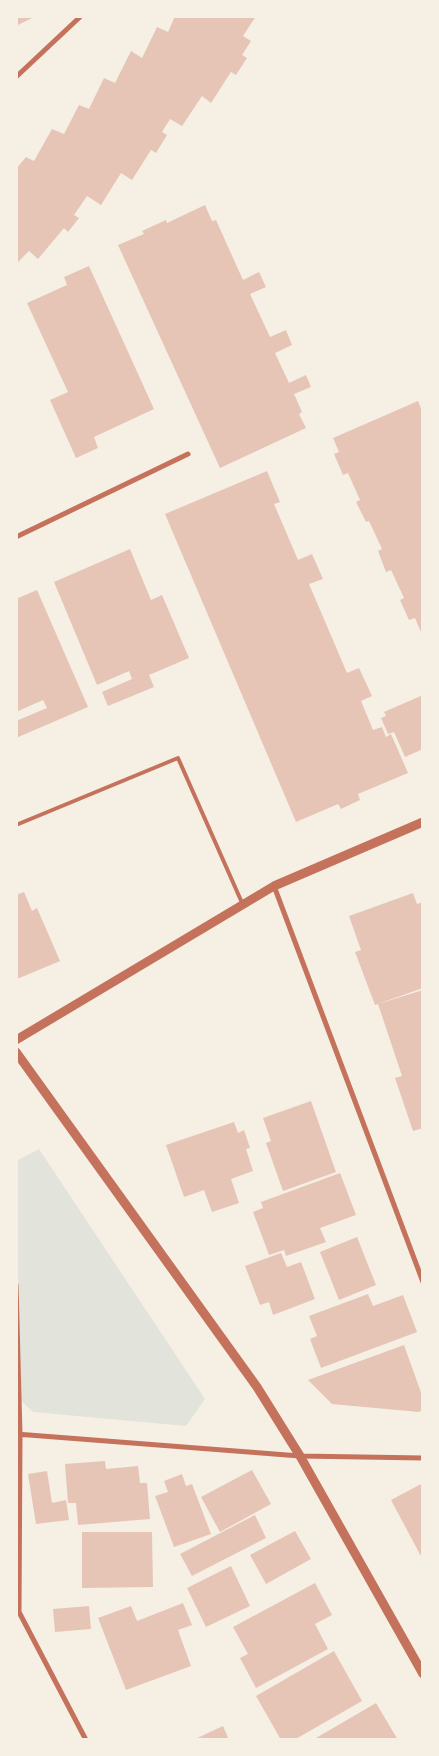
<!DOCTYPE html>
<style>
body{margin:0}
#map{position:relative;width:439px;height:1756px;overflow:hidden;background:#f6efe4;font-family:"DejaVu Sans",sans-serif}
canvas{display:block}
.frame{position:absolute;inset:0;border:18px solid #f6efe4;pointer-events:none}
</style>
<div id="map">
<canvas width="439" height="1756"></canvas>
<div class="frame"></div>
</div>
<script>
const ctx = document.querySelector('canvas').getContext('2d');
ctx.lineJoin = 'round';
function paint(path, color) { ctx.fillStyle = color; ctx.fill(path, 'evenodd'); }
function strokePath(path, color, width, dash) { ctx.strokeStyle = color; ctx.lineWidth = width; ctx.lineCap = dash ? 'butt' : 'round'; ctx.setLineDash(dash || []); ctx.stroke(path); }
paint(new Path2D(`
 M39 1149 205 1399 186 1426 33 1412 16 1396V1161Z`), '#e2e4dc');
paint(new Path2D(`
 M16 16H36L16 26Z
 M175 16H256L243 36 251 41 242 55 247 58 236 75 231 72 211 103 202 96 182 126 170 119 162 132 167 135 156 153 151 150 132 180 121 173 101 205 87 196 74 215 79 218 68 232 64 228 38 259 29 251 16 264V169L26 157 34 161 52 129 64 134 79 105 89 109 104 78 115 83 131 51 142 58 157 27 168 32Z
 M205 205 212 221 216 220 243 280 259 272 266 287 250 294 270 337 286 330 292 345 275 353 289 383 306 375 311 387 294 394 302 412 299 414 306 428 220 468 118 245 144 234 142 231 166 220 167 223Z
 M89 266 154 409 94 437 98 448 76 458 50 400 68 392 27 303 67 285 64 277Z
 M418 401 423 413V637L415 618 409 620 400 600 404 598 391 570 386 572 378 551 382 549 369 521 366 522 356 502 360 500 348 473 343 475 334 454 339 452 333 438Z
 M267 471 280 502 274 504 298 560 312 554 323 579 309 584 347 673 359 668 372 696 361 701 373 730 382 727 386 737 391 734 408 773 358 794 360 800 341 809 338 804 296 822 165 514Z
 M130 549 151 600 162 595 189 658 149 675 154 687 108 706 102 692 132 679 129 671 97 685 54 582Z
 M37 590 88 707 16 738V721L47 708 43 700 16 712V599Z
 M423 695V749L405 757 394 732 388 734 381 718 386 716 384 712Z
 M24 892 32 911 37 908 60 961 17 979 16 895Z
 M413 893 417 904 423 902V988L375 1005 355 952 361 950 349 916Z
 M423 990V1128L413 1131 395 1078 402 1076 378 1004Z
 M311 1101 336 1172 283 1191 266 1143 271 1141 263 1118Z
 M234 1122 238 1133 244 1130 250 1148 246 1149 253 1171 231 1179 239 1203 212 1212 204 1190 184 1197 166 1145Z
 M340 1173 356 1215 320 1228 326 1242 286 1256 284 1250 269 1255 253 1212 263 1208 261 1202Z
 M357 1237 376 1285 339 1300 320 1252Z
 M281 1253 287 1267 301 1262 315 1299 273 1315 269 1302 260 1305 245 1266Z
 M368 1294 373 1306 403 1295 417 1332 321 1368 310 1339 317 1336 309 1316Z
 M404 1345 423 1398V1409L419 1412 332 1404 308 1380Z
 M105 1461 106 1469 138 1466 140 1483H147L150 1519 78 1525 76 1503H68L65 1464Z
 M252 1470 271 1504 220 1532 201 1497Z
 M47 1471 52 1503 66 1500 69 1520 36 1524 28 1474Z
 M182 1474 186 1486 192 1484 211 1534 174 1547 155 1496 168 1492 164 1481Z
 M423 1483V1560L391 1500Z
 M255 1515 266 1538 192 1576 180 1554Z
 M295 1531 311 1559 266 1584 250 1555Z
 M82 1532H152L153 1587 82 1588Z
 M231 1566 250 1606 206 1627 187 1588Z
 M315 1583 332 1615 315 1624 328 1649 256 1688 240 1658 248 1654 233 1627Z
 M183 1603 192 1625 178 1630 191 1666 126 1690 98 1618 131 1606 137 1621Z
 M89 1606 91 1629 55 1632 53 1609Z
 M334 1651 362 1701 294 1740H281L256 1696Z
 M376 1703 398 1740H317L316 1738Z
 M223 1726 229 1740H193Z`), '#e6c5b7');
strokePath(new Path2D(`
 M16 825 178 758 243 905`), '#c5725c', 4);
strokePath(new Path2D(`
 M16 77 81 16
 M16 537 188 454
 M274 886 423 1282
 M16 1285 20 1434 19 1612 86 1740
 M16 1434 300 1456 423 1458`), '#c5725c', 5);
strokePath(new Path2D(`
 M16 1040 274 886 423 822
 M16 1052 257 1387 300 1456 423 1674`), '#c5725c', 9);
</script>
